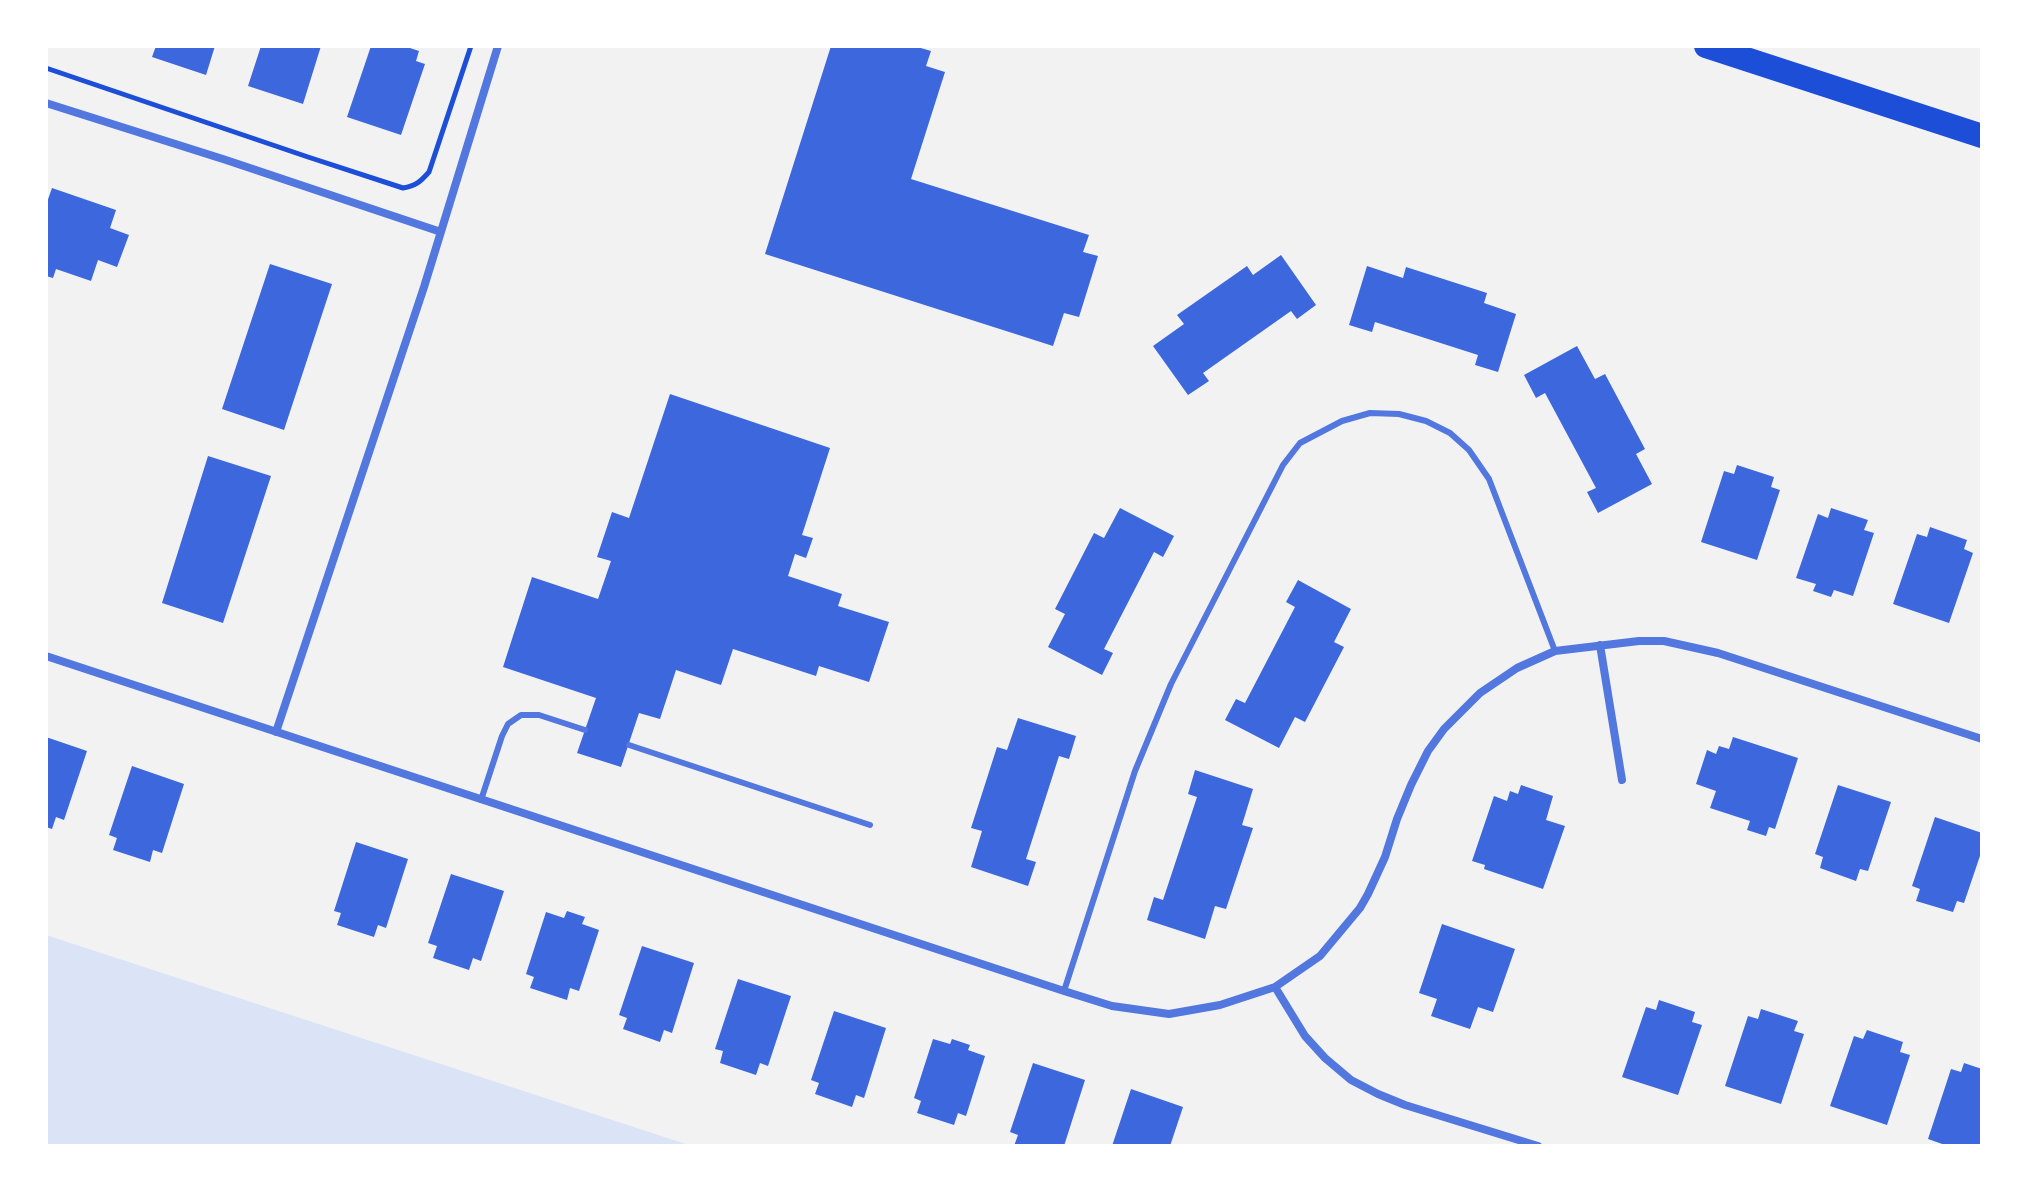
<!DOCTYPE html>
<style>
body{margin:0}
#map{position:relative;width:2028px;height:1192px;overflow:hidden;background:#f2f2f2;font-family:"Zilla Slab",serif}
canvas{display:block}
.frame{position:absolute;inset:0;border:48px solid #fff;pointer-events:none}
</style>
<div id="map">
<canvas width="2028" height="1192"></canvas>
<div class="frame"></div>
</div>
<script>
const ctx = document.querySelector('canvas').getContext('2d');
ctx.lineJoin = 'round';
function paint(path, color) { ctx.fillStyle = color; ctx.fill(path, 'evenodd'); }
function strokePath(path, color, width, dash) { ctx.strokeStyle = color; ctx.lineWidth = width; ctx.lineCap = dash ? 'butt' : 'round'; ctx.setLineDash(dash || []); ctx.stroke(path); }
paint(new Path2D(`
 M46 935 692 1146H46Z`), '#dbe4f7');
paint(new Path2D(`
 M156 46H215L206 75 152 57Z
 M261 46H321L303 104 248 86Z
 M371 46 378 48 379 46H404L419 51 416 61 425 64 401 135 347 117Z
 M831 46 871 48V46H914L931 51 926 66 945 72 911 179 1089 235 1083 252 1098 256 1079 317 1064 313 1053 346 765 254Z
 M52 188 116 210 110 228 129 235 117 267 98 260 91 281 56 269 53 278 46 276V205Z
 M1281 255 1316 305 1297 319 1291 311 1203 373 1209 381 1188 395 1153 346 1184 324 1177 315 1247 266 1253 275Z
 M270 264 332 284 284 430 222 409Z
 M1367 266 1403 278 1406 267 1487 293 1484 303 1516 314 1498 372 1475 365 1478 355 1375 322 1372 332 1349 325Z
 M1577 346 1595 379 1605 374 1645 449 1636 454 1652 484 1598 513 1587 492 1596 488 1545 393 1536 398 1524 375Z
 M670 394 830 448 802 535 813 538 806 558 795 554 788 576 842 594 838 606 889 622 869 682 819 666 816 676 733 649 721 685 676 670 660 719 639 713 621 767 577 753 596 698 503 667 532 577 598 599 611 561 597 557 612 512 629 518Z
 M208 456 271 476 223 623 162 603Z
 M1737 465 1774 477 1771 487 1780 490 1757 560 1701 542 1724 471 1734 474Z
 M1120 508 1174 536 1163 557 1154 552 1104 649 1113 653 1102 675 1048 647 1065 614 1055 609 1094 533 1104 538Z
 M1831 508 1868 520 1864 530 1874 533 1853 596 1834 590 1831 597 1813 591 1816 584 1796 578 1818 514 1828 518Z
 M1930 527 1967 540 1964 549 1973 553 1949 623 1893 604 1917 534 1927 537Z
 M1298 580 1351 609 1334 642 1344 647 1305 722 1295 717 1279 748 1225 720 1236 699 1245 703 1295 607 1286 602Z
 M1018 718 1076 736 1069 759 1059 756 1026 859 1036 862 1028 886 971 867 982 831 971 828 997 747 1007 750Z
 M46 737 87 751 64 820 56 817 52 829 46 827Z
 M1733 737 1798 758 1775 829 1769 827 1766 836 1747 830 1750 821 1710 808 1716 791 1696 784 1707 750 1716 754 1719 746 1729 749Z
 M132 766 184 784 162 853 153 850 150 862 113 850 117 838 109 835Z
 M1195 770 1253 789 1242 825 1253 828 1226 909 1215 906 1205 939 1147 920 1154 897 1163 900 1197 797 1188 794Z
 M1521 785 1553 796 1546 820 1565 826 1543 889 1484 869 1485 865 1472 861 1494 796 1507 801 1510 791 1518 794Z
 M1838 785 1891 802 1868 871 1860 869 1856 881 1820 868 1823 857 1815 854Z
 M1935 817 1982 833V850L1964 903 1957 901 1953 912 1916 901 1920 889 1912 886Z
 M356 842 408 859 386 928 378 925 374 937 337 925 341 913 334 911Z
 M451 874 504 891 481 961 473 958 469 970 433 958 437 946 428 943Z
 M567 911 585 917 582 924 599 930 579 991 570 988 567 1000 530 988 534 977 526 974 546 912 564 918Z
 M1442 924 1515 949 1493 1012 1478 1007 1470 1029 1431 1016 1437 999 1419 993Z
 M642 946 694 963 672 1033 664 1030 660 1042 623 1029 627 1018 619 1015Z
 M738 979 791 996 768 1066 760 1063 756 1075 720 1063 723 1051 715 1049Z
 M1659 1000 1695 1012 1692 1022 1702 1025 1678 1095 1622 1077 1646 1007 1656 1010Z
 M1761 1009 1798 1021 1794 1031 1804 1034 1781 1104 1725 1086 1748 1016 1758 1019Z
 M834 1011 886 1028 864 1098 856 1095 852 1107 815 1094 819 1083 811 1080Z
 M1867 1030 1903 1042 1900 1052 1910 1055 1887 1125 1830 1106 1854 1036 1863 1039Z
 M933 1039 950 1044 952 1039 970 1045 968 1050 985 1056 966 1116 958 1113 954 1125 917 1113 921 1101 914 1098Z
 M1033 1063 1085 1080 1064 1146H1014L1018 1135 1010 1132Z
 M1964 1063 1982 1069V1146H1948L1928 1139 1951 1069 1961 1072Z
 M1131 1089 1183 1107 1170 1146H1112Z`), '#3d67dc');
strokePath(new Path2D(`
 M46 68 308 157 403 188C416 186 421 181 429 172L471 46`), '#1d4ed8', 5);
strokePath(new Path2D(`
 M629 745 870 825
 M481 800 502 736 508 724 521 715H539L585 730
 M1064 991 1135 771 1171 684 1283 465 1300 443 1342 421 1370 413 1399 414 1426 421 1450 433 1469 450 1489 479 1555 651`), '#5277de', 6);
strokePath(new Path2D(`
 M46 103 226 160 441 232
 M1600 645 1622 780
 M46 656 1064 991 1112 1006 1169 1014 1220 1005 1275 987 1320 956 1360 908 1368 894 1385 857 1397 819 1411 785 1428 751 1444 729 1480 693 1517 668 1555 651 1639 641H1664L1718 653 1982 739
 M276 732 424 287 498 46
 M1275 987 1305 1036 1325 1058 1351 1080 1378 1094 1405 1105 1538 1146`), '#5277de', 8);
strokePath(new Path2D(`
 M1706 46 1982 136`), '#1d4ed8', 24);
</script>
